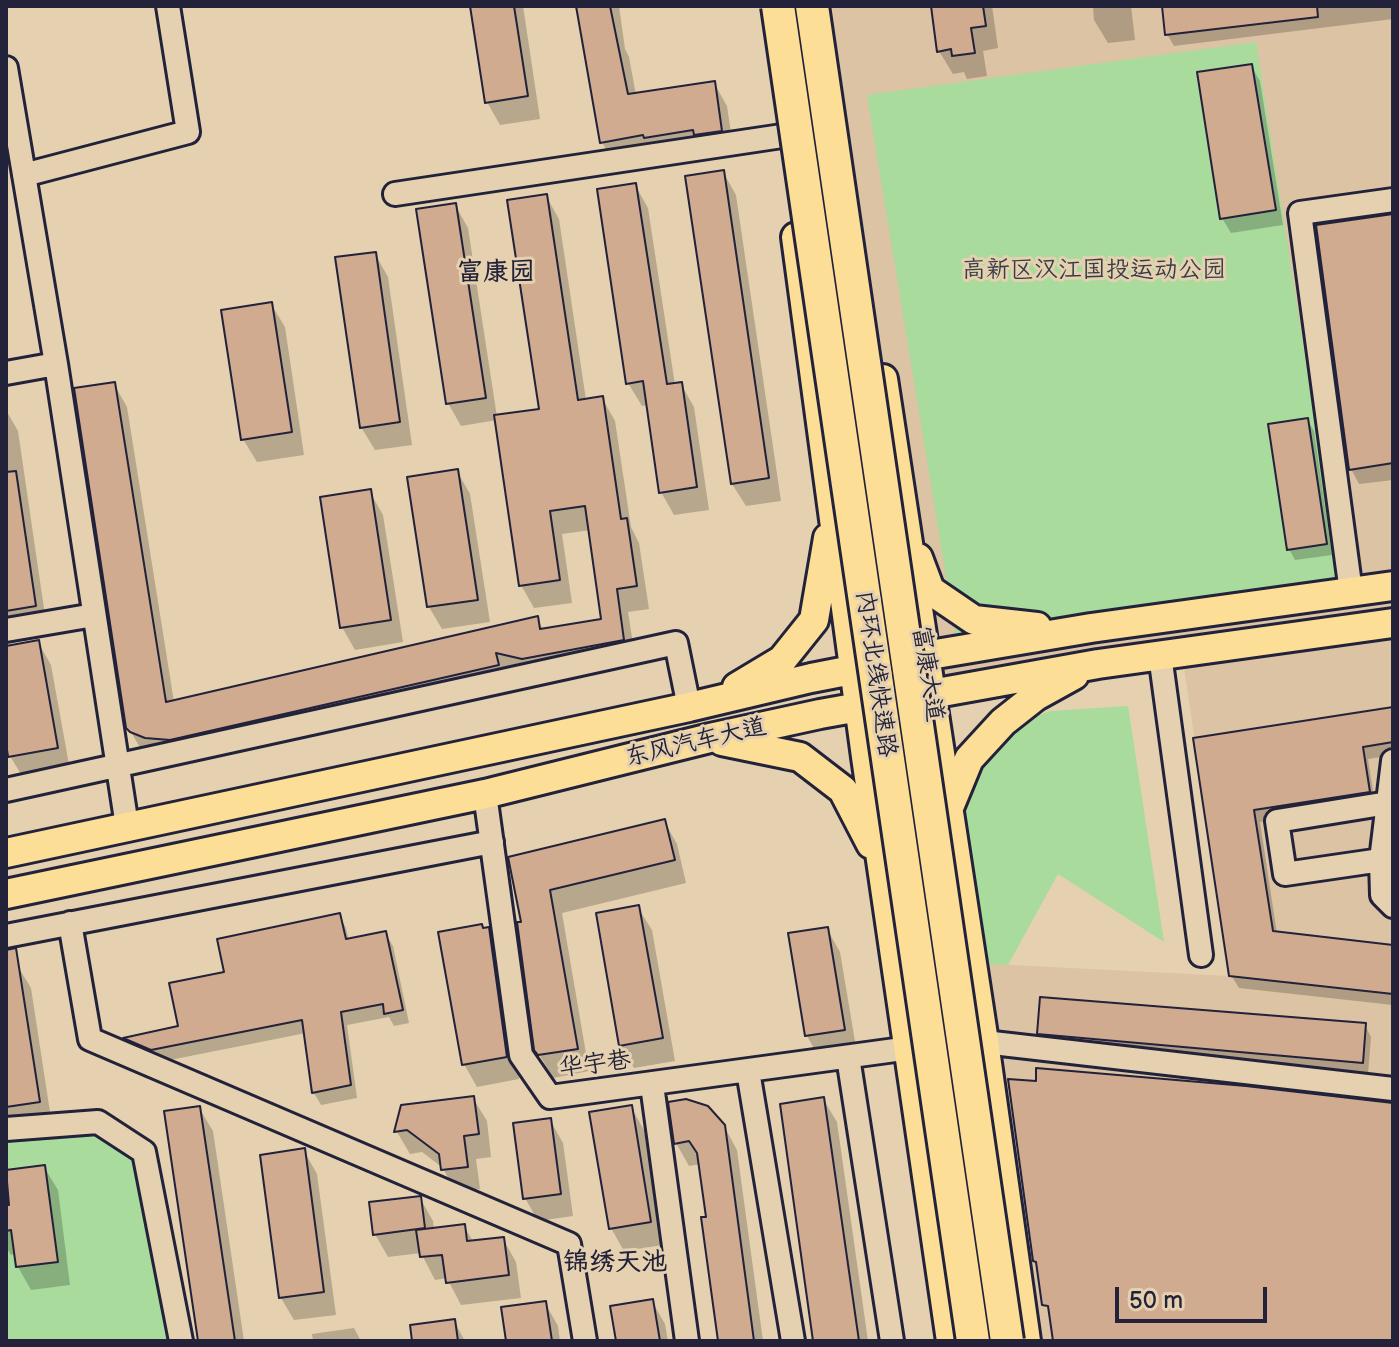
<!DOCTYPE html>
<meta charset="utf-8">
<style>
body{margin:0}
#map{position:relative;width:1399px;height:1347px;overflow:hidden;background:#e5d1af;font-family:"Balsamiq Sans",sans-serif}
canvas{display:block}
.frame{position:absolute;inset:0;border:8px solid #22223b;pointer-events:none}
.scale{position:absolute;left:1115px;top:1287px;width:152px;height:36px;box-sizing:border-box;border:4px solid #22223b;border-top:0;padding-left:10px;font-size:24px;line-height:28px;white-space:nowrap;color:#22223b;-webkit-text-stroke:6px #e5d1af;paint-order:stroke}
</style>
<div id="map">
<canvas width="1399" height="1347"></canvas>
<div class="frame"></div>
<div class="scale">50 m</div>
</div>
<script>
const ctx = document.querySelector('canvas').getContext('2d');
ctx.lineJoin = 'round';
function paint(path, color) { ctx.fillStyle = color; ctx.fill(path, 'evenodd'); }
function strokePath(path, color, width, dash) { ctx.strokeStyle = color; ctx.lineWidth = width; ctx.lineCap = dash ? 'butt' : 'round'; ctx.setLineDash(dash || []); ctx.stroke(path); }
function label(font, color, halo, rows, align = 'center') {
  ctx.font = font + ' "Balsamiq Sans","LXGW WenKai TC",sans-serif'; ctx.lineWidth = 6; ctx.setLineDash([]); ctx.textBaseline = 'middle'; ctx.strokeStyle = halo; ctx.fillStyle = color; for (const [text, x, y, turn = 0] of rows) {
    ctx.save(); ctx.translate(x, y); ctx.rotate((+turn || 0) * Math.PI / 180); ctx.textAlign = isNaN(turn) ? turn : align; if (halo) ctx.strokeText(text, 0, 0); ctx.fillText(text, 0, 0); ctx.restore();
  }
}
paint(new Path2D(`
 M796 6H1393V611L894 682Z
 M1393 637V1341H1032L972 963 1229 976 1184 667Z`), '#dbc3a3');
paint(new Path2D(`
 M1256 42 1342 594 958 650 867 95Z
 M1128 706 1164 942 1058 874 1008 965 972 963 961 804 976 765 1011 726 1050 711Z
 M98 1122 144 1152 181 1341H6V1129Z`), '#a9db9d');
paint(new Path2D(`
 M472 6H523L540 119 500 125 487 102Z
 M574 6H619L625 49 629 57 636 95 714 83 727 106 734 154 615 165 602 142 581 22Z
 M933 6H992L998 48 983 51 987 76 967 79 964 72 953 74 939 51Z
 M1093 6H1131L1135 40 1108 43 1094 20Z
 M1164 6H1393V19L1174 46 1167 34Z
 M1251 66 1260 81 1283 225 1231 233 1222 218Z
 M723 172 736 195 781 501 746 506 732 484Z
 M635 185 648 208 675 385 681 384 694 407 709 510 674 515 661 492 648 405 642 406 628 383Z
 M546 196 559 219 586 400 602 398 615 421 631 527 639 543 649 609 628 612 636 663 142 751 128 727 114 384 127 407 174 702 537 618 543 630 604 621 591 530 562 534 572 603 534 608 521 585 497 420 461 426 448 403 455 205 468 228 497 417 541 411Z
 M1393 216V480L1359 484 1351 469Z
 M375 254 388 277 412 445 375 450 361 427Z
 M271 304 285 327 304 455 257 462 243 439Z
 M6 410 18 431 47 629 6 635Z
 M1307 420 1314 431 1332 555 1295 560 1289 549Z
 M457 471 470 494 490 622 442 629 429 607Z
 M370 492 383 515 403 642 355 650 342 627Z
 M38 642 51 665 70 770 24 779 10 756 6 732V648Z
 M1393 709V755L1368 759 1375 804 1260 822 1277 934 1393 947V1005L1239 988 1231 975 1195 739Z
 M664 821 677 844 686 883 562 913 589 1071 553 1078 536 1049 523 923 510 859Z
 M638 908 652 930 675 1061 634 1068 621 1046Z
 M339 915 346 928 349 941 385 933 393 946 409 1023 394 1026 389 1017 347 1025 357 1098 321 1105 314 1093 306 1033 160 1062 133 1051 126 1039 181 1027 226 973Z
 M827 929 840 952 857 1053 820 1059 807 1036 791 935Z
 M483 930H488L501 952 519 1079 477 1087 464 1064Z
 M17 965 31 988 52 1125 6 1119V967Z
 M1365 1025 1371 1037 1368 1074 1046 1045 1039 1034Z
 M473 1098 487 1121 491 1157 476 1159 480 1189 456 1193 443 1168 422 1152 410 1154 397 1132Z
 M823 1099 837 1122 868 1341H815Z
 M631 1107 644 1130 663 1245 624 1251 611 1228Z
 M199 1108 213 1131 244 1341H200Z
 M550 1120 563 1143 573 1216 538 1221 525 1198Z
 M724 1126 737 1150 763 1341H720L701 1164 689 1166 676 1143Z
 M304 1151 317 1174 336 1315 294 1320 281 1298Z
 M44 1167 58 1190 70 1285 31 1290 18 1267 16 1254 11 1255 6 1247V1207L11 1206Z
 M420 1198 433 1221 434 1230 464 1226 474 1243 503 1239 516 1262 521 1298 461 1305 447 1278 435 1280 421 1253 388 1257 375 1234Z
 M652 1301 665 1324 668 1341H618Z
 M545 1303 558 1326 560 1341H508Z
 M454 1321 465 1341H414Z
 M354 1328 361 1341H313L312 1334Z`), '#0003');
const building = new Path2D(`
 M470 6H514L528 96 485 103Z
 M576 6H610L628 94 715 81 722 131 694 135 693 130 644 138 643 135 600 143Z
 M931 6H983L986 26 971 28 975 53 952 56 951 49 937 52Z
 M1162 6H1317L1318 17 1165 35Z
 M1252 64 1276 210 1220 219 1197 72Z
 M724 170 769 478 731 484 685 176Z
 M636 183 667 384 682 382 697 487 659 493 643 381 626 384 597 189Z
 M547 194 578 400 603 396 621 519 627 518 637 586 617 589 624 640 522 659 496 653 499 665 170 740 145 738 130 732 126 728 74 388 115 382 166 702 538 616 540 629 601 619 585 506 550 511 560 580 519 586 494 415 539 409 507 200Z
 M456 203 486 398 446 404 416 209Z
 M1393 214V463L1349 470 1316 225Z
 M376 252 400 422 360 428 335 257Z
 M272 302 292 432 241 440 221 310Z
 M1308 418 1327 544 1287 550 1268 424Z
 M458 469 478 600 427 607 407 477Z
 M16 471 36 606 6 611V472Z
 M371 489 391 620 340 628 320 497Z
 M39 640 58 748 8 757 6 743V646Z
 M1393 707V742L1363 747 1370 792 1254 810 1273 931 1393 945V994L1229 976 1193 738Z
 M665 819 675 860 550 890 578 1049 538 1055 534 1050 517 922H521L508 857Z
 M639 905 663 1038 619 1046 596 913Z
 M340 913 346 939 386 931 403 1010 384 1014 383 1004 341 1012 351 1085 312 1093 302 1020 151 1050 123 1038 178 1026 169 983 224 972 217 939Z
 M482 924 483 928 489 927 507 1057 462 1065 438 932Z
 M828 927 845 1030 805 1036 788 933Z
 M16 948 40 1102 6 1107V950Z
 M1040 997 1366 1023 1363 1063 1037 1034Z
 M1036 1068 1246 1086 1393 1103V1341H1053L1048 1306 1042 1305 1036 1262 1033 1261 1008 1079 1036 1081Z
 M474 1096 479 1134 464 1136 468 1167 441 1170 439 1154 407 1130 394 1132 401 1105Z
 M824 1097 859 1341H813L780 1104Z
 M686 1099 708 1106 725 1125 754 1341H718L701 1217H706L697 1153 689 1141 674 1144 668 1102Z
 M632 1105 651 1222 609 1229 589 1112Z
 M200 1106 235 1341H198L164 1111Z
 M551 1118 561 1194 523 1199 513 1123Z
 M305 1148 324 1292 279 1298 260 1155Z
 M45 1165 58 1262 16 1267 11 1230 6 1231V1205H9L6 1170Z
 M421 1196 425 1228 373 1235 369 1202Z
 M465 1224 467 1241 504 1237 509 1275 446 1283 442 1255 420 1257 416 1230Z
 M653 1299 660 1341H616L610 1306Z
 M546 1301 552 1341H506L501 1307Z
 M455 1319 458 1341H412L410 1325Z`);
paint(building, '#d1ab8f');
strokePath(building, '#22223b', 2);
const minor = new Path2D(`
 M6 68 56 364
 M24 175 188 132 168 6
 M395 194 782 136
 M6 373 56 364 127 826
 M1351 592 1300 213 1393 200
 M6 630 94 615
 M1160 655 1201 955
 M6 790 676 643 689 707
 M485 794 521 1055 550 1097 910 1048
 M1388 803 1277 821 1285 874 1381 860 1393 761
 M1381 860 1382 895 1393 906
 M70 923 90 1039 569 1244 585 1341
 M6 936 492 842
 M984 1042 1393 1089
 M848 1057 892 1341
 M748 1071 793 1341
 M652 1085 687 1341
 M6 1129 98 1122 144 1152 181 1341`);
const major = new Path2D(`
 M796 237 866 757 951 1341
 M883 379 984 1042 1026 1341
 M918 558 930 590 974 620 1037 627
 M737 687 782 660 814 620 828 538
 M722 741 800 757 843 790 871 844
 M948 810 969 759 1003 722 1036 696 1074 675
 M6 853 689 707 811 678 924 656 1091 628 1393 586
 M6 894 485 794 710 738 820 714 1098 664 1393 623`);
strokePath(minor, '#22223b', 28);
strokePath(major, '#22223b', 34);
strokePath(minor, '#e5d1af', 22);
strokePath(major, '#fdde96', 28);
const highwayBridge = new Path2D(`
 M778 6 973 1341
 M812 6 1007 1341`);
strokePath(highwayBridge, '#22223b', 38, []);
strokePath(highwayBridge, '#fdde96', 32);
label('24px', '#363e4a', '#e5d1af', [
 ["高新区汉江国投运动公园",1094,271]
]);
label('24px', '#22223b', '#e5d1af', [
 ["内环北线快速路",875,674,82],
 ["富康大道",927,674,81],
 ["东风汽车大道",696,743,-13],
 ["华宇巷",595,1065,-7]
]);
label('bold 26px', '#22223b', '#e5d1af', [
 ["富康园",496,273],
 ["锦绣天池",615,1263]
]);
</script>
